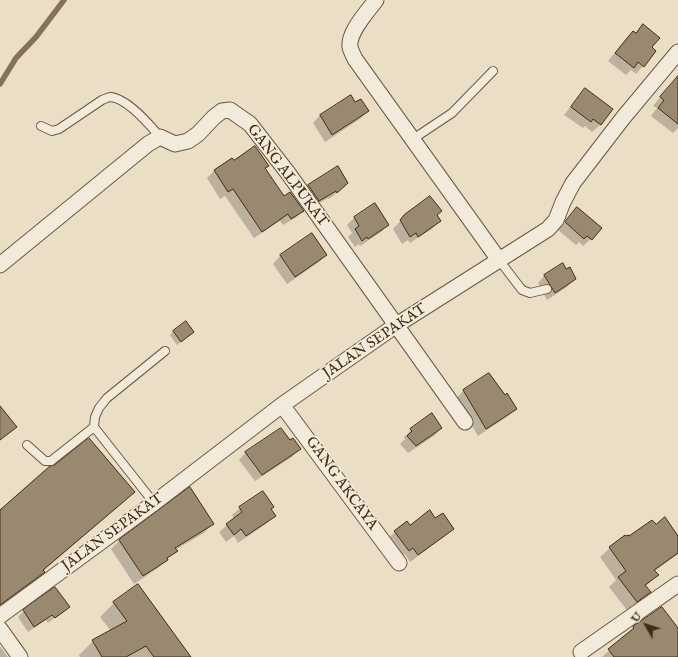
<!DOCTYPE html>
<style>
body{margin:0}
#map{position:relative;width:678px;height:657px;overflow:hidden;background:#ebdec6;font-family:"IM FELL English",serif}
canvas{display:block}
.north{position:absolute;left:626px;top:605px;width:40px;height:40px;-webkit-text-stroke:3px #f2eada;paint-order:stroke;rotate:309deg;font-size:11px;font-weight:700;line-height:16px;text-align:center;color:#432c15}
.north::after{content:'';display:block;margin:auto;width:14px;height:18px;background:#432c15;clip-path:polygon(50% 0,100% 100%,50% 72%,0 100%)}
</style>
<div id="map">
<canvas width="678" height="657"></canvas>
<div class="north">U</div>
</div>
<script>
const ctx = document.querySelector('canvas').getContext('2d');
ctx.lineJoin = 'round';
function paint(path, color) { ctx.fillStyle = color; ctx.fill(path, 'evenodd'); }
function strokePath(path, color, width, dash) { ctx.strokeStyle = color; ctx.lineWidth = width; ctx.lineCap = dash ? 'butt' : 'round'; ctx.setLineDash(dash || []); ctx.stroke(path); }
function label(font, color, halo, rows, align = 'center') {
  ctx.font = font + ' "IM FELL English",serif'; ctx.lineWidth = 3.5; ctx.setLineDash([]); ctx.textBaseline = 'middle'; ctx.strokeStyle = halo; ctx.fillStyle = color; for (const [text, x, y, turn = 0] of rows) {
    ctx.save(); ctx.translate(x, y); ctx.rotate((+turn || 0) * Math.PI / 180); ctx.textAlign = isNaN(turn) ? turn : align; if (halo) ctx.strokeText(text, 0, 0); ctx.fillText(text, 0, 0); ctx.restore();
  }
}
paint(new Path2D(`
 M643 25 651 48 643 66 636 74 631 70 626 75 608 61 625 40 633 32 635 34Z
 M678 84V128L673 133 651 116 657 108 653 106 666 90Z
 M585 89 611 109 600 125 592 132 585 126 583 128 564 115 578 97Z
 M351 96 355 104 368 111 360 119 325 142 313 123 320 115Z
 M232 159 234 161 264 169 283 197 302 211 295 218 283 225 280 221 254 238 225 196 220 199 207 178 214 171Z
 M338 168 339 191 329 199 328 198 311 208 301 194 308 186Z
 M375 204 388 225 381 232 360 246 359 244 355 247 348 237 352 233 347 225 354 218Z
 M577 208 591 239 583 246 579 242 576 245 558 230Z
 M436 215 439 221 432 229 410 243 408 240 402 244 393 229 405 216Z
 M312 234 326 255 319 262 287 284 273 264 280 256Z
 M566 270 575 279 567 287 547 300 538 283 545 275Z
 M173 331 193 332 177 345 170 335Z
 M489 374 516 408 508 416 478 436 456 399 463 391Z
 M441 428 434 436 408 453 400 444 405 439 404 437 411 430Z
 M289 442 299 449 292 457 255 481 239 460 246 452Z
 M55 466 133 492 119 506 43 571 29 586 0 608V511Z
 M240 508 270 510 274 516 267 523 238 543 234 536 226 542 219 532 234 519 232 515Z
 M406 523 409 527 452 529 445 536 410 562 405 554 401 557 387 539Z
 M212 524 204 533 175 550 176 551 158 568 134 584 111 549 120 540Z
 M655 525 678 537V554L655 571 657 575 645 587 649 592 640 602 627 610 609 587 616 580 600 557 610 548 625 536 629 537Z
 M114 603 190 657H80L79 655 93 641 111 631 100 617Z
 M69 607 48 623 46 620 28 632 18 617 24 611Z
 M634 627 678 630V657H602L624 637Z
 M0 646 8 657H0Z`), '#0003');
strokePath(new Path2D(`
 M0 84 16 58 36 37 64 0`), '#86725b', 5.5);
const building = new Path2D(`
 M643 24 660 38 652 47 656 51 644 67 638 62 634 68 615 53 633 31 636 33Z
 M678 76V124L658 108 664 100 660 97Z
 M585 88 613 109 601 125 593 119 591 122 571 107Z
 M351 95 355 102 361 99 369 111 332 135 320 115Z
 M255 146 269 166 265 168 284 196 290 192 304 211 291 219 288 214 262 232 233 189 228 192 214 170 232 158 234 160Z
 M338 166 348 183 337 193 336 191 319 201 308 185Z
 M430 196 442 211 437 215 441 221 418 237 416 233 410 237 400 220 404 215Z
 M375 203 389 225 368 239 367 237 362 241 355 229 359 226 354 217Z
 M577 207 602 228 592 240 587 236 584 239 565 222Z
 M312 233 327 255 295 277 280 255Z
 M563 263 566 269 570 267 576 279 555 293 544 275Z
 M186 321 194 332 181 342 173 331Z
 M489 373 505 395 507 393 517 409 486 429 463 390Z
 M0 406 17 427 0 440Z
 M432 413 442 428 416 446 407 436 412 431 410 429Z
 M281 428 290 440 293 438 301 449 262 475 245 452Z
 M89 438 135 492 43 570 45 572 0 605V510L50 466 54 465Z
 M190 487 214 524 175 548 178 551 167 558 168 560 143 576 119 540Z
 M263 491 274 507 271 509 276 516 246 536 241 529 234 535 226 524 242 512 239 507Z
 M430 510 435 518 443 513 454 529 418 555 413 548 409 551 394 531 407 521 410 525Z
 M665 517 678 536V553L654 570 659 575 645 585 651 592 637 602 618 577 626 571 609 547 625 535 626 536 629 535V536L652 520 656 524Z
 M138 584 191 657H154L146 646 126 657H102L92 640 127 621 113 602Z
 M55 587 70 607 55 618 52 615 34 627 23 610Z
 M662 607 678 628V657H614L608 649 634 628 633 627Z`);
paint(building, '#9a8971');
strokePath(building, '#432c15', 1);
const service = new Path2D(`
 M41 126 52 131 59 129 102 100C105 99 108 97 111 97 128 99 150 125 160 137
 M413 139 452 113 493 71
 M499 260 522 290 530 293 547 289
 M94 427 95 417 99 408 107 398 165 351
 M27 445 45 461H51L94 427 154 503`);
const minor = new Path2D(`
 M376 0C368 11 348 32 350 47 351 51 353 55 355 59L499 260
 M0 265 148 144 160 137 175 144 188 141 198 134 214 117 222 111 230 110 250 124 288 173 465 422
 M282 405 399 563
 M0 616 154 503 282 405 395 326 548 229 556 220 563 202 573 183 623 118 678 52
 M0 629 20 657
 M581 652 678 584`);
strokePath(service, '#6d5841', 10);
strokePath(minor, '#6d5841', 17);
strokePath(service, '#f2eada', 8);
strokePath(minor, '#f2eada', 15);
label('15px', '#432c15', '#f2eada', [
 ["GANG ALPUKAT",287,176,53],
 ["JALAN SEPAKAT",375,342,-34],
 ["GANG AKCAYA",341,484,54],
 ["JALAN SEPAKAT",113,533,-36]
]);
</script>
